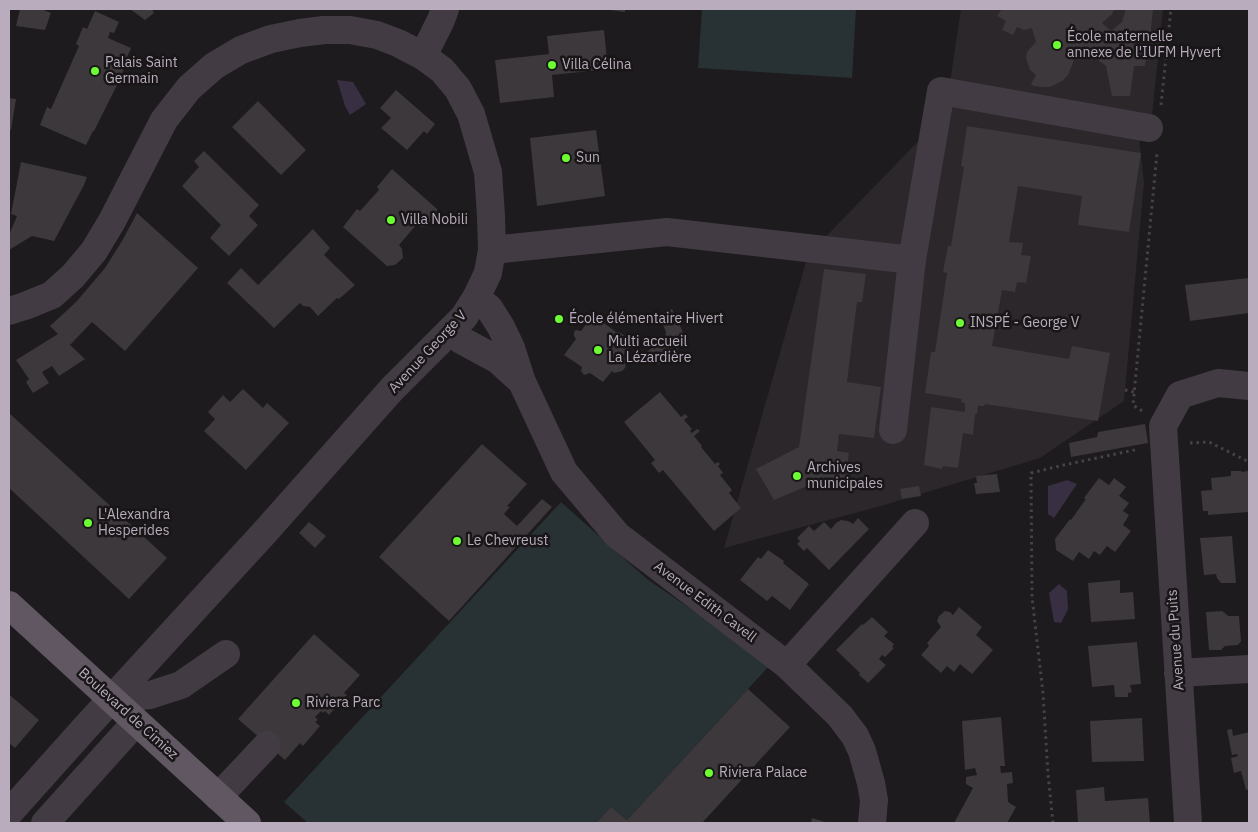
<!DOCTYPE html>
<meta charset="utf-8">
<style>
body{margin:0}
#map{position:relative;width:1258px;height:832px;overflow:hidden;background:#1d1b1d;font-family:"IBM Plex Sans",sans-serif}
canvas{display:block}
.frame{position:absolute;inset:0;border:10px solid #b9adbd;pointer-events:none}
</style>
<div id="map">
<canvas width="1258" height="832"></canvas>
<div class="frame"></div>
</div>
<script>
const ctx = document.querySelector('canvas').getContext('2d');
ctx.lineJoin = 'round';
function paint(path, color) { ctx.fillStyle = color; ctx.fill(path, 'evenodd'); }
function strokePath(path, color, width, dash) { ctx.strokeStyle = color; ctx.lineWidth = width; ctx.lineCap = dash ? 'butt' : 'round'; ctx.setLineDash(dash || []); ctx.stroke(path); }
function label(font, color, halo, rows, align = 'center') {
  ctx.font = font + ' "IBM Plex Sans",sans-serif'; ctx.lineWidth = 5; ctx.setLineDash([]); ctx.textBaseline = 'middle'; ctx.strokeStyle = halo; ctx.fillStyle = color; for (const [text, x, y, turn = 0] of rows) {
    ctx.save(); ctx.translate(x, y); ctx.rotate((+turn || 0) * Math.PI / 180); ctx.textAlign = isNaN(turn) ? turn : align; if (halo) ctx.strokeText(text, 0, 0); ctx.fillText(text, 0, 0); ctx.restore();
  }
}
paint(new Path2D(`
 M961 9H1163L1152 116 950 82Z
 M960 98 1139 137 1144 183 1124 401 1040 458 881 506 724 548 808 255Z`), '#2b272a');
paint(new Path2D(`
 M702 9H856L852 78 698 68Z
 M561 502 647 579 771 664 627 820 611 807 596 823H308L284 802Z`), '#283133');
paint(new Path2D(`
 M337 80 353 82 366 104 350 115 345 106Z
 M1067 480 1077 484 1054 518 1048 514V486Z
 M1059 584 1067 591 1068 609 1061 623 1054 622 1049 593Z`), '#392f43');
paint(new Path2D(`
 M20 9H41L51 13 45 30 16 26Z
 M130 9H152L154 13 145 20Z
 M610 9H625V12L610 10Z
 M1002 9H1114L1112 14 1102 23 1111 31 1122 22 1126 9H1153L1150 38 1142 45 1147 51 1145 66H1134L1130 96H1112L1106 66 1097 59 1074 60 1068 75 1062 81 1050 87H1042L1034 86 1031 84 1036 75 1030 70 1026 58 1027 52 1036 42 1032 28 1024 30 1017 27 1013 35 1002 30 1006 21 997 16Z
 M95 11 119 22 114 33 110 32 108 38 131 48 125 62 126 63 120 79 94 131H93L86 145 40 125 47 107 51 109 79 46 76 44 83 27 87 29Z
 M604 30 608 69 552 75 554 97 500 103 495 60 549 54 547 36Z
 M396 90 435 124 427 134 424 131 407 150 381 128 391 118 380 108Z
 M9 98 16 99 11 130H9Z
 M258 101 306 150 281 175 232 127Z
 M967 126 1141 153 1129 232 1078 225 1082 196 1018 186 1009 242 1023 243 1021 255 1031 256 1026 283 1017 282 1015 292 1002 290 992 346 1069 359 1072 346 1110 353 1098 421 985 404 984 406H978L977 414H975L973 435 963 433 958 468 943 466 942 469 924 465 931 407 965 412V403L961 402 962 399 925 393 931 352H935L947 273 943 272 948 246H951L964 167 961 166Z
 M596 130 605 196 537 206 530 138Z
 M204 151 259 205 249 216 258 225 229 256 210 238 221 225 182 186 199 167 194 161Z
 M21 162 87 177 84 185 54 241 32 236 9 250V235L17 216 11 214Z
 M392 169 437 209 438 216 429 226 421 227 417 224 399 245 402 249 403 258 395 265 387 266 343 227 357 209 360 211 379 190 377 187Z
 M137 213 198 268 125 351 92 322 70 345 85 359 59 376 52 366 42 372 49 383 33 393 26 382 29 379 16 360 58 334 50 326 77 301 105 268 122 241Z
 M313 229 330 248 324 255 355 285 339 299 337 298 318 316 310 307 303 306 300 303 274 328 227 283 241 268 258 285Z
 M824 269 866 274 862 302H857L847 382 881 387 874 438 839 434 837 451 849 453 844 487 812 484 774 500 756 469 799 447Z
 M1249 278V313L1190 321 1185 285Z
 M672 309 687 341 658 365 647 352 665 337 666 332 659 315Z
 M593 315 616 332H619L631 340V345L623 356 625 358 626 362 625 368 622 371 614 373 612 371 603 382 590 373 584 375 581 371 582 367 564 355 576 339 574 336V332L576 330 581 331Z
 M243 389 263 408 267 403 289 423 246 470 204 431 215 419 208 412 223 395 230 402Z
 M660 392 681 417 685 414 688 417 684 420 692 429 690 431 692 433 697 429 700 431 694 436 702 446 701 447 715 464 718 462 720 464 718 466 723 473 720 475 732 490 729 493 741 508 714 531 663 470 659 473 651 463 655 460 624 422Z
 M9 413 167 558 129 599 9 488Z
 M1145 424 1148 443 1071 457 1069 443 1097 437 1098 432Z
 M482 444 527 484 507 506 510 507 504 514 517 526 542 499 552 507 449 621 379 557Z
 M1231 471H1241L1242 472 1248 471 1249 512 1208 515V511H1203L1201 491 1212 490 1211 478 1231 476Z
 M997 474 1000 492 976 494 974 483H977L976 476Z
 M1099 478 1109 485 1114 478 1126 487 1119 496 1129 503 1123 511 1129 515 1123 525 1131 531 1115 552 1107 546 1100 555 1094 551 1089 559 1079 552 1073 561 1056 550 1055 539 1070 519 1071 520 1086 499 1084 498Z
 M919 486 921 496 902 499 900 489Z
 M858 518 869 529 829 570 807 548 804 551 797 544 800 541 797 538 809 526 814 531 824 522 831 529 836 523 841 520 848 521 853 524Z
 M309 522 326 536 315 548 299 533Z
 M1232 536 1236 583H1221L1217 578 1216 574 1204 575 1200 538Z
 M768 550 784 561 783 563 809 584 790 610 772 596 767 601 740 580 758 557 761 559Z
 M1120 580V593L1133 592 1135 619 1091 622 1088 583Z
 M959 607 982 627 976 635 993 650 972 674 960 664 954 672 947 666 941 673 921 655 929 646 927 643 941 627 937 621 939 616 945 611 950 612 953 615Z
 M1222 611 1226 614 1228 616H1239L1241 641 1238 645 1225 646 1221 650H1209L1206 612Z
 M872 617 888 632 884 636 894 644 892 647 894 648 885 657 882 655 879 659 886 665 868 683 859 675 860 673 836 650 862 624 863 625Z
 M314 634 360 675 344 693 347 695 329 715 325 711 323 713 321 711 315 717 318 720 315 722 320 726 303 746 300 743 285 760 238 719Z
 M1137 642 1141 684 1130 685 1132 692 1128 693V697H1115L1114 685 1092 687 1088 646Z
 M748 689 790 727 702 823H596L611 807 627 820Z
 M9 695 10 696H11L39 720 15 748 9 743Z
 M1001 717 1005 766H1000L1001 773 1012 772 1013 783 1007 784 1008 802 1016 807 1007 823H954L973 788 966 784V777L977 775 975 768 965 770 962 721Z
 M1142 718 1144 761 1092 762 1090 721Z
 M1232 729 1233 736 1249 732V789L1246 790 1241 771 1234 773 1231 758 1238 756 1237 754 1232 755 1227 730Z
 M1104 787 1105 801 1148 798 1150 823H1078L1076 790Z
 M812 818 828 823H811Z`), '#3c383c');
strokePath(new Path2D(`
 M1161 105 1171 9
 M1125 390 1134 392
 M1142 411 1133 405 1157 153
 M1190 443 1209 442 1249 462
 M1053 823 1048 774 1043 693 1032 597 1031 473 1064 465 1139 449`), '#48414a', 3, [2.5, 4]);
strokePath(new Path2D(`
 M423 56 441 20 445 9
 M492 250 667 232 912 260 893 430
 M912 260 941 91 1149 128
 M476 298 489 308 501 327 511 348 522 382 564 472 617 535 787 665 840 716 855 736 862 751 871 783 874 800 872 823
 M9 311 25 306 52 295 73 276 94 251 112 221 164 120 189 88 214 66 241 50 271 39 300 33 324 30H350L377 35 398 43 423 56 442 70 458 89 471 114 488 172 491 216 492 250 488 273 476 298 464 317 392 389 265 532 85 728 9 813
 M450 331 461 340 498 360 522 382
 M787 665 915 523
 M1178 673 1249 669
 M111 699 150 695 181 685 226 654
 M218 797 267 745
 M45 823 136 722
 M1188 823 1163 426 1180 395 1218 383 1249 386`), '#423b43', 28);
strokePath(new Path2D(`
 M9 605 247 823`), '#605762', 28);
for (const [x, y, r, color] of [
 [1057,45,5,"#6cfd33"],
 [552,65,5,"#6cfd33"],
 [95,71,5,"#6cfd33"],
 [566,158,5,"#6cfd33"],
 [391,220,5,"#6cfd33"],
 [559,319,5,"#6cfd33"],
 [960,323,5,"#6cfd33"],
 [598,350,5,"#6cfd33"],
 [797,476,5,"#6cfd33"],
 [88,523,5,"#6cfd33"],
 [457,541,5,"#6cfd33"],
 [296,703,5,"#6cfd33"],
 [709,773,5,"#6cfd33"]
]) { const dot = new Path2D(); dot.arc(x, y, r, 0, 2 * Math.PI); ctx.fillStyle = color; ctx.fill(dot); strokePath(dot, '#191618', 2); }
label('14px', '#b9adbd', '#191618', [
 ["École maternelle",1067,37],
 ["annexe de l'IUFM Hyvert",1067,53],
 ["Palais Saint",105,63],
 ["Germain",105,79],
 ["Villa Célina",562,65],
 ["Sun",576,158],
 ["Villa Nobili",401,220],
 ["École élémentaire Hivert",569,319],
 ["INSPÉ - George V",970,323],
 ["Multi accueil",608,342],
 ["La Lézardière",608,358],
 ["Archives",807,468],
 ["municipales",807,484],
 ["L'Alexandra",98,515],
 ["Hesperides",98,531],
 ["Le Chevreust",467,541],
 ["Riviera Parc",306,703],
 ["Riviera Palace",719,773]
], 'left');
label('14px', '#b9adbd', '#191618', [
 ["Avenue George V",428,352,-47],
 ["Avenue Edith Cavell",705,602,37],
 ["Avenue du Puits",1176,640,-94],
 ["Boulevard de Cimiez",128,714,42]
]);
</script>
